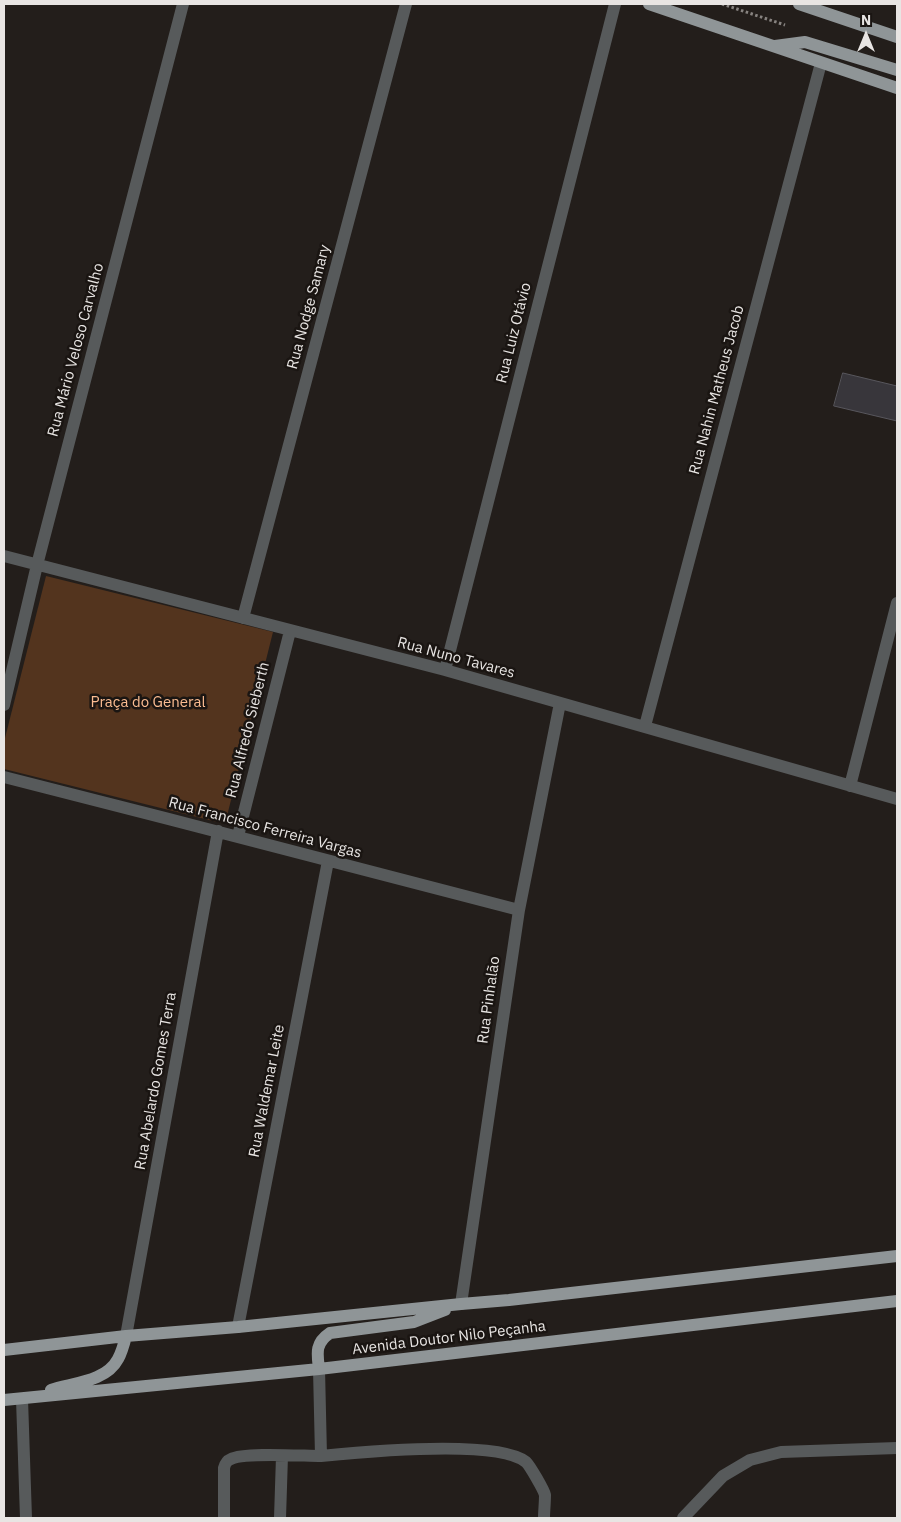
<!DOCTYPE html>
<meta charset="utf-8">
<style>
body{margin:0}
#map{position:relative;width:901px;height:1522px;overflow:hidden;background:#231e1b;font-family:"IBM Plex Sans",sans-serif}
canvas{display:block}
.frame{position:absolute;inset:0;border:5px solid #e8e5e3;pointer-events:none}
.north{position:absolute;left:841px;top:10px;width:50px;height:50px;-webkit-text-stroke:4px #1a1512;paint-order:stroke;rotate:0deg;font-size:14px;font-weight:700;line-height:20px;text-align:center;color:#e8e5e3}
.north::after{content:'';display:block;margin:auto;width:18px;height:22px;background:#e8e5e3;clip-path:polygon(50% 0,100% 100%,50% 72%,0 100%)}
</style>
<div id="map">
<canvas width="901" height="1522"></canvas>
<div class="frame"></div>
<div class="north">N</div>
</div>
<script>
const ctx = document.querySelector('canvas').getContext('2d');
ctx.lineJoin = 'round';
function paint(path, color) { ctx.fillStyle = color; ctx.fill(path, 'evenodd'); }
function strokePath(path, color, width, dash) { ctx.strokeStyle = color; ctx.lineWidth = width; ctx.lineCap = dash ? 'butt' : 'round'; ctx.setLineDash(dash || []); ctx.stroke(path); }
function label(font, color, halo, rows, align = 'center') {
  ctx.font = font + ' "IBM Plex Sans",sans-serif'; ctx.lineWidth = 5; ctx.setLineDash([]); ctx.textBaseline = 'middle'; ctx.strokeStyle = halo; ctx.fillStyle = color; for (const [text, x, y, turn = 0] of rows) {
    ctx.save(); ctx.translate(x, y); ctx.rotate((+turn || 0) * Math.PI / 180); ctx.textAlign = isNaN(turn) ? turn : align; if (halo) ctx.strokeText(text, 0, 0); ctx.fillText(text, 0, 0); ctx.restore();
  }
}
paint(new Path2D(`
 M46 576 273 632 225 824 4 769V742Z`), '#53341e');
const building = new Path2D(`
 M843 373 897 386V421L834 406Z`);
paint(building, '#38363b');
strokePath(building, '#58575d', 1);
strokePath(new Path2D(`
 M722 4 785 25`), '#878380', 3, [2.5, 2.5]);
strokePath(new Path2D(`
 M4 556 445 670 897 799
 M243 618 406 4
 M445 670 615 4
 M4 705 37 565 183 4
 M645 726 821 63
 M4 777C176 820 347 866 519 910
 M850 786 897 603
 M238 836 290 631
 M461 1304 519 910 560 703
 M238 1327 328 861
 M126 1336 218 831
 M319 1369 321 1456C362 1452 497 1439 526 1462 530 1466 544 1490 545 1495 545 1503 544 1511 544 1518
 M22 1399 26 1518
 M224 1518V1468C225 1464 226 1461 231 1459 244 1452 303 1456 321 1456
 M280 1518 282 1456
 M683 1518 723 1476 750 1460 781 1452 897 1448`), '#575a5b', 12);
strokePath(new Path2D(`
 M649 4 897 88
 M799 4 897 37
 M775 46 805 42 897 70
 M4 1350 126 1336 238 1327 461 1304 509 1300 897 1256
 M319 1369C317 1353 315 1343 330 1333L414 1322 445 1310
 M51 1390C72 1383 106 1382 118 1359 122 1352 124 1344 126 1336
 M4 1400 319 1369 897 1301`), '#8f9597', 12);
label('15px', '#e8e5e3', '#1a1512', [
 ["Rua Nodge Samary",309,307,-75],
 ["Rua Luiz Otávio",514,333,-76],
 ["Rua Mário Veloso Carvalho",76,350,-75],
 ["Rua Nahin Matheus Jacob",717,390,-75],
 ["Rua Nuno Tavares",456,658,15],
 ["Rua Alfredo Sieberth",248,730,-76],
 ["Rua Francisco Ferreira Vargas",265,828,15],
 ["Rua Pinhalão",489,1000,-82],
 ["Rua Abelardo Gomes Terra",156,1081,-80],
 ["Rua Waldemar Leite",267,1091,-79],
 ["Avenida Doutor Nilo Peçanha",449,1338,-7]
]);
label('15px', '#fbbc91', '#1a1512', [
 ["Praça do General",148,703]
]);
</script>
